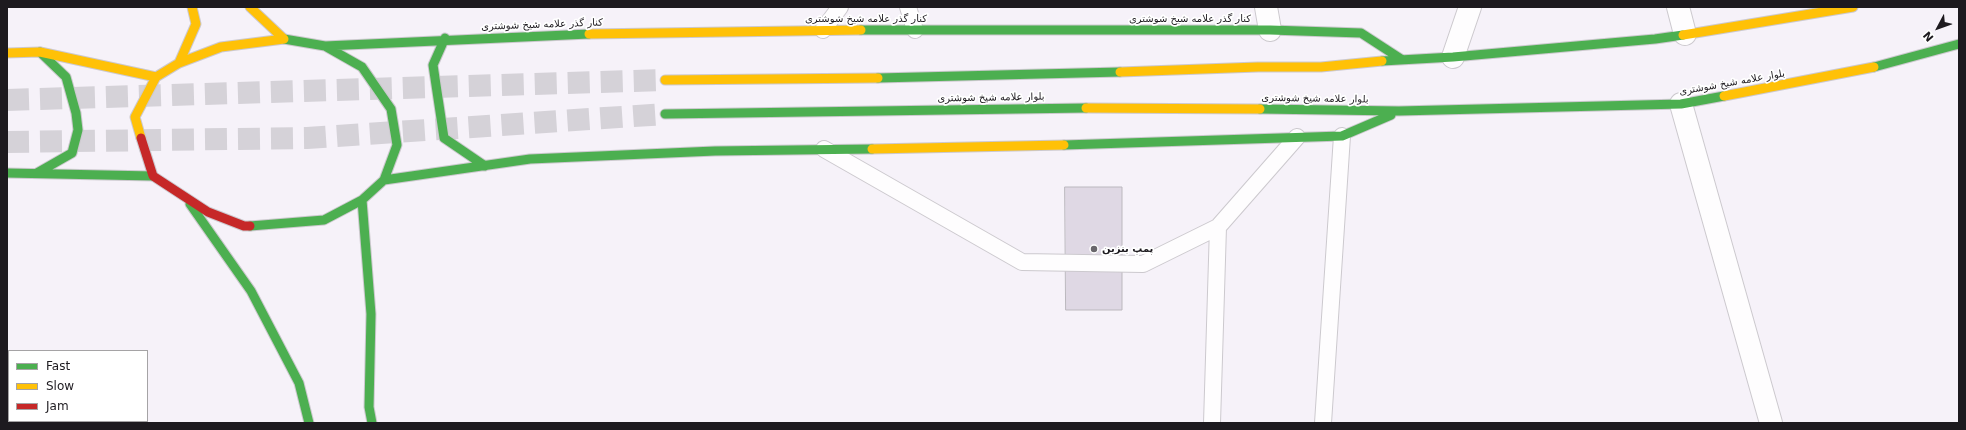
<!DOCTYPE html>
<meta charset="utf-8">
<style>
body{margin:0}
#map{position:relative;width:1966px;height:430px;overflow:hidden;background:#f6f2f9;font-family:"DejaVu Sans",sans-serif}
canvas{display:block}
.frame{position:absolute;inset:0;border:8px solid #1d1a1f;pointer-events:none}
.legend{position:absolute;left:8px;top:350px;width:140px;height:72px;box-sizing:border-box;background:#fff;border:1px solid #a5a3a5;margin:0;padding:5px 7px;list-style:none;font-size:12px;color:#1d1a1f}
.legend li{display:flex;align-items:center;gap:8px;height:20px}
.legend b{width:20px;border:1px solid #a5a3a5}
.north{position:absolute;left:1918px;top:8px;width:40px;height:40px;-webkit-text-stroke:3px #fff;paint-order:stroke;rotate:229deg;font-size:11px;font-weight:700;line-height:16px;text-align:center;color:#1d1a1f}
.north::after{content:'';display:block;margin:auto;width:14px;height:18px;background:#1d1a1f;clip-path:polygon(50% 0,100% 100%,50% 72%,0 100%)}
</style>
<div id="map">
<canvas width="1966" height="430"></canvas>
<div class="frame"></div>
<ul class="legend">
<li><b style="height:5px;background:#4caf50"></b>Fast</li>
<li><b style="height:5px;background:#ffc107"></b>Slow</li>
<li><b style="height:5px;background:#c62828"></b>Jam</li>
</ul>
<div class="north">N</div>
</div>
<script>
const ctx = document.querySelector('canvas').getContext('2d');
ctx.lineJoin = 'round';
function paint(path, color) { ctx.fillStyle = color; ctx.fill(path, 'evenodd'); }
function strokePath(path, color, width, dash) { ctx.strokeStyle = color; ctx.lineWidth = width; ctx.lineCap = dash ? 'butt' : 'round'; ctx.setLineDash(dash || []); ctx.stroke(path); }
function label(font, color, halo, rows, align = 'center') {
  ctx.font = font + ' "DejaVu Sans","Noto Naskh Arabic",sans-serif'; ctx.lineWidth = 3.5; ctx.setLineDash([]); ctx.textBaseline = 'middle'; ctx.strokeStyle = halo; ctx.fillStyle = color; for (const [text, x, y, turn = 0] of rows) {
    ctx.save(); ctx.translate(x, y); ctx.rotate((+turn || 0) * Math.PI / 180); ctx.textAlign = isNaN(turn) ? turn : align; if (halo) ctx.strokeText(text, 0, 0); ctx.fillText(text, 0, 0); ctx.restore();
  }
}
const building = new Path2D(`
 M1065 187H1122V310H1066Z`);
paint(building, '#dfd8e4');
strokePath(building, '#bbb8be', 1);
strokePath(new Path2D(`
 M7 100 665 80
 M7 142 307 138 665 114`), '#d5d2d8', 22, [22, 11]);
const lane = new Path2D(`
 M908 7 915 30
 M823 30 840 7
 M824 149 1022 262 1143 264 1218 227 1297 137
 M1212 423 1218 227
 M1323 423 1342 136`);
const street = new Path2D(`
 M1266 7 1270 30
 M1678 7 1685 34
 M1453 57 1470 7
 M1681 104 1771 423`);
const fast = new Path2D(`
 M861 30H1270L1361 33 1401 59
 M445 38 433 65 444 138 485 166
 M325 46 589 34
 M1382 61 1453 57 1655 39 1683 35
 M1874 67 1959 44
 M878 78 1120 72
 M1260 109 1399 111 1681 104 1724 96
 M665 114 1086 108
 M1064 145 1342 136 1391 115
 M7 173 153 176
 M37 173 72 153 78 130 76 113 66 77 40 52
 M384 180 530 159 715 151 872 149
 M362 200 371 314 369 407 372 423
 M190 204 251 291 299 383 309 423
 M250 226 324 220 362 200 384 180 397 145 391 109 362 67 325 46 284 39`);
const slow = new Path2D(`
 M250 7 284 39
 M589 34 861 30
 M1683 35 1853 7
 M7 53 40 52 156 77
 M179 63 196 24 192 7
 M1120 72 1258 67H1321L1382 61
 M665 80 878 78
 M1724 96 1874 67
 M1086 108 1260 109
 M141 138 135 117 156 77 179 63 221 47 284 39
 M872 149 1064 145`);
const jam = new Path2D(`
 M141 138 153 176 208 212 244 226H250`);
strokePath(lane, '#ccc9ce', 18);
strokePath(street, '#ccc9ce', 24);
strokePath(fast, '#ccc9ce', 11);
strokePath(slow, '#ccc9ce', 11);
strokePath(jam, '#ccc9ce', 11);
strokePath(lane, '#fefdfe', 16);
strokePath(street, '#fefdfe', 22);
strokePath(fast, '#4caf50', 9);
strokePath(slow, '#ffc107', 9);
strokePath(jam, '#c62828', 9);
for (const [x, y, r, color] of [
 [1094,249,4,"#69666b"]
]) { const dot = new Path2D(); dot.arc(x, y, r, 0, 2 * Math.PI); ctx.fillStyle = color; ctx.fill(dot); strokePath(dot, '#fff', 1.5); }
label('10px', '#1d1a1f', '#fff', [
 ["کنار گذر علامه شیخ شوشتری",866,19],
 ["کنار گذر علامه شیخ شوشتری",1190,19],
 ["کنار گذر علامه شیخ شوشتری",542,25,-2],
 ["بلوار علامه شیخ شوشتری",1732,83,-10],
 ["بلوار علامه شیخ شوشتری",991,98,-1],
 ["بلوار علامه شیخ شوشتری",1315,99,1]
]);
label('bold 10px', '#1d1a1f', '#fff', [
 ["پمپ بنزین",1102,249]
], 'left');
</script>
